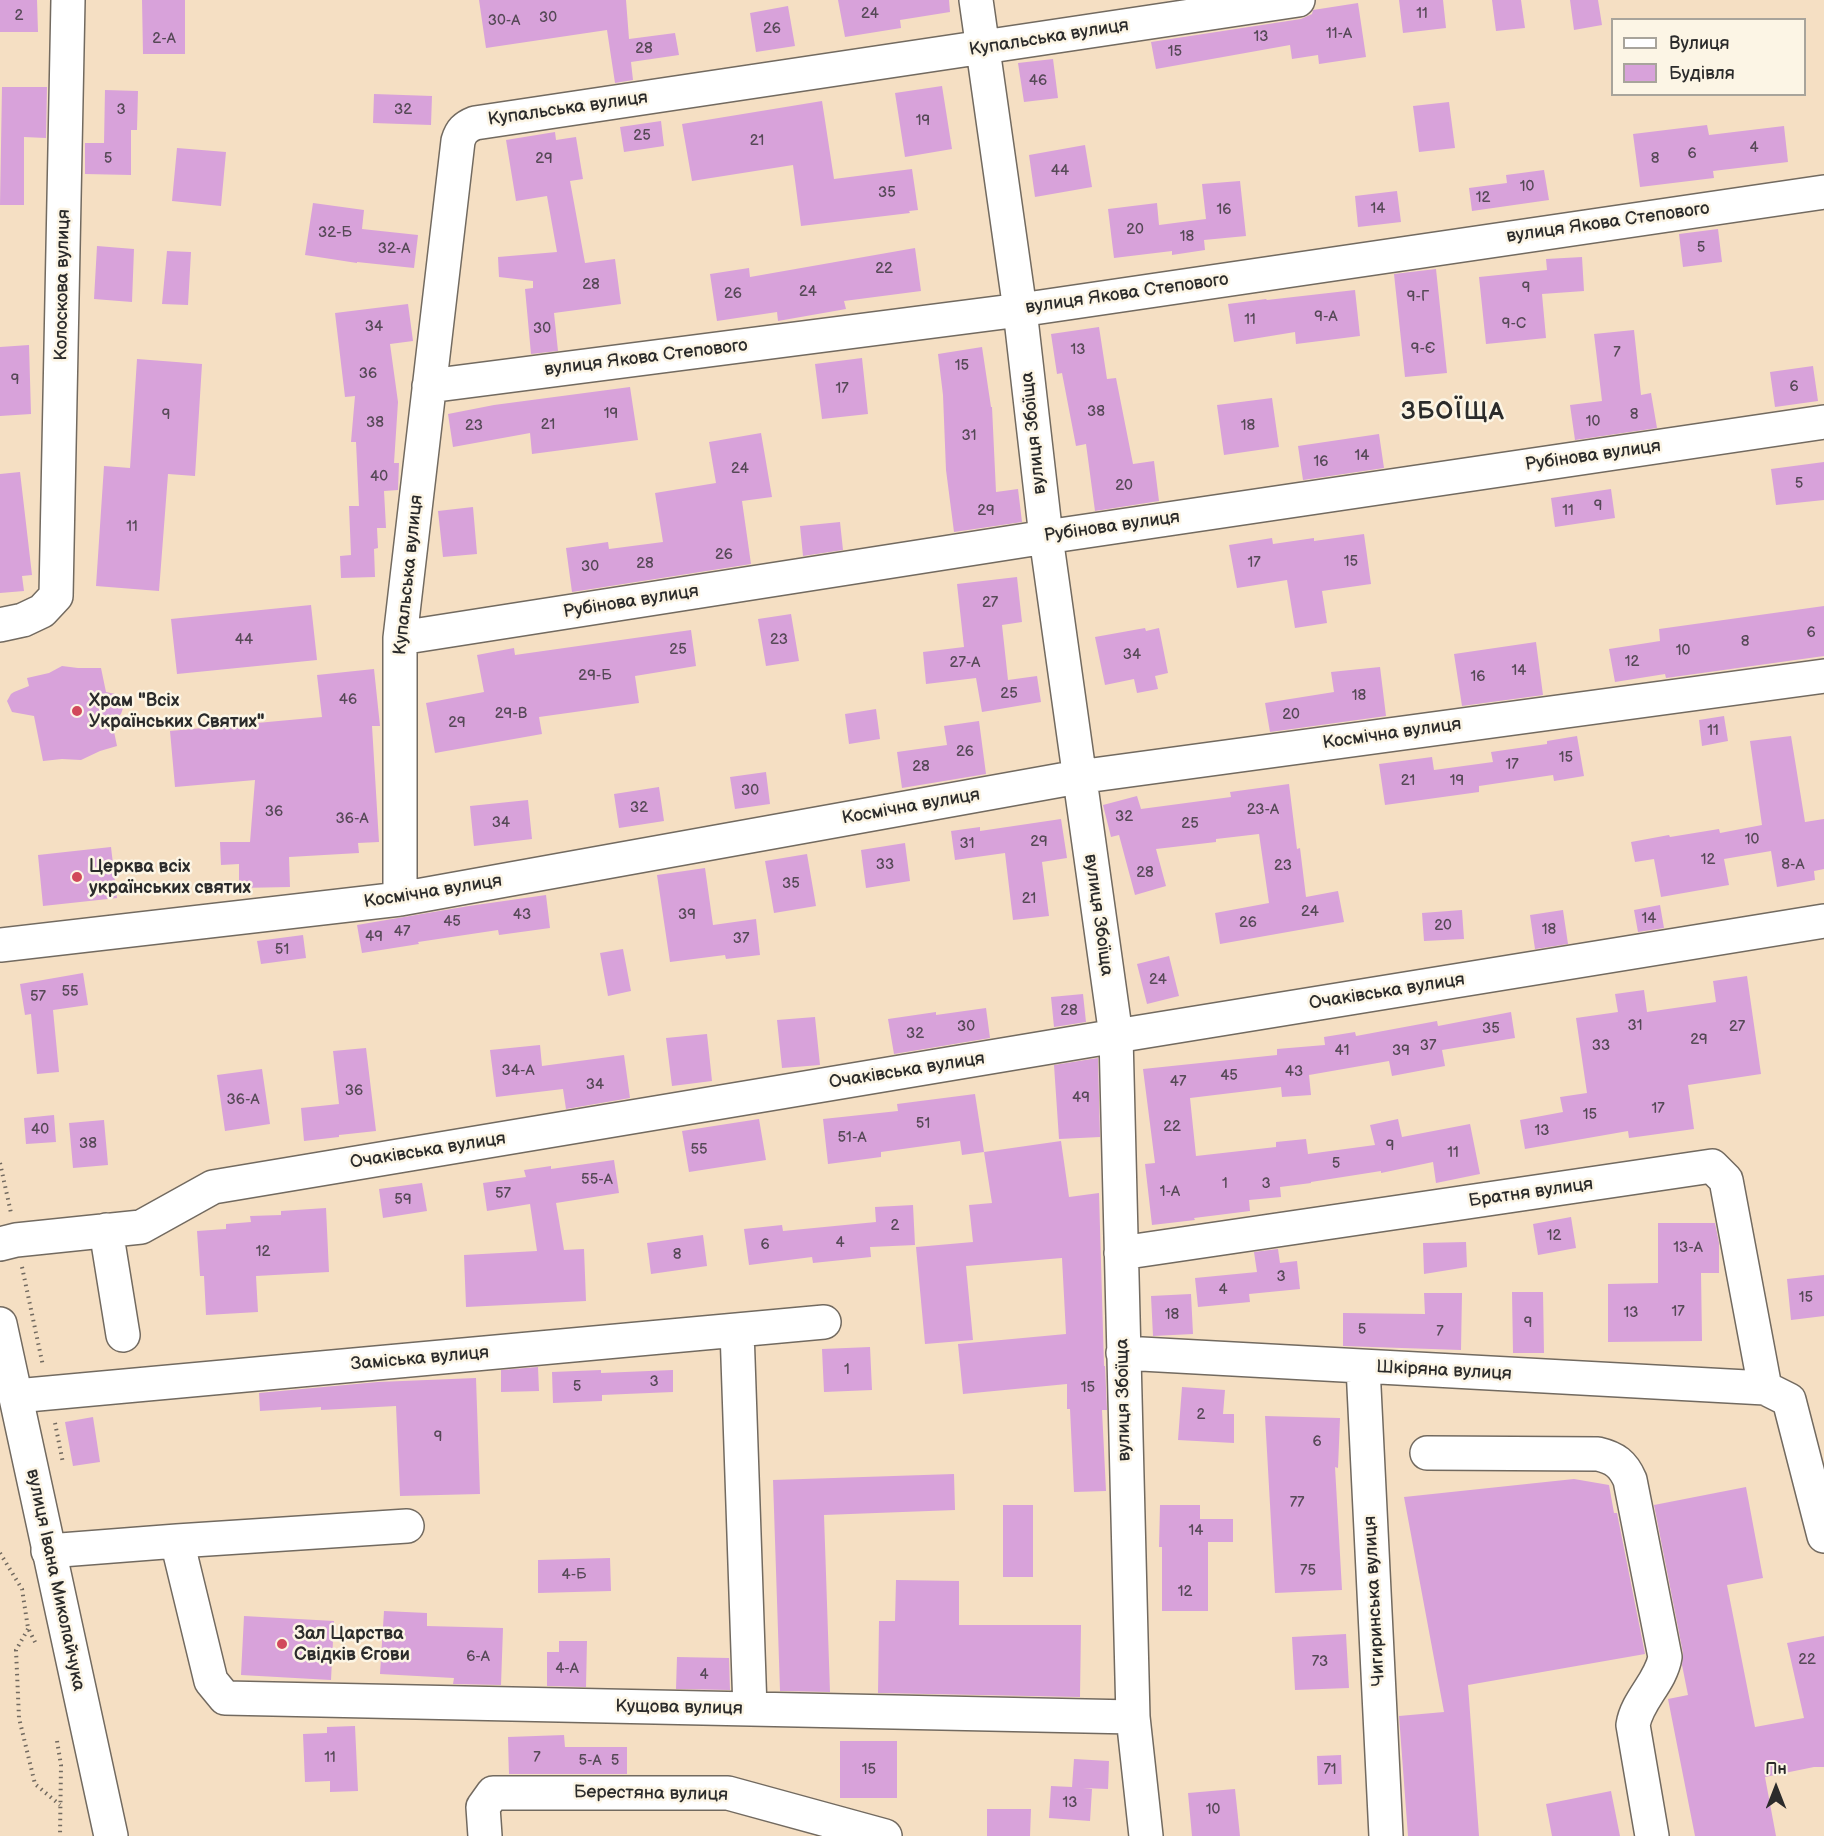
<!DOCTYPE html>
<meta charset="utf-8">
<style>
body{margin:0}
#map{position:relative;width:1824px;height:1836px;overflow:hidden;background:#f5dfc3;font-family:"Balsamiq Sans",sans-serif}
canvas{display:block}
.legend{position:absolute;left:1611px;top:18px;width:195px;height:78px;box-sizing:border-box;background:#fcf5e5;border:2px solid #a8a49b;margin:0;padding:8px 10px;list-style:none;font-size:18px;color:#2b2b2b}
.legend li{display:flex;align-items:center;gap:12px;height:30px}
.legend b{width:30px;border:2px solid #a8a49b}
.north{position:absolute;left:1746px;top:1758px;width:60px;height:60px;-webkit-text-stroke:4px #fcf5e5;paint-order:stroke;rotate:0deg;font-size:16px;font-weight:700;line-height:24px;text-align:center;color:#2b2b2b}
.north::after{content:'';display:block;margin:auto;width:21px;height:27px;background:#2b2b2b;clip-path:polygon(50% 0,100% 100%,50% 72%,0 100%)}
</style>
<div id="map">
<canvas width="1824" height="1836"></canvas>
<ul class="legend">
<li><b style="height:8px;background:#fff"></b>Вулиця</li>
<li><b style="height:16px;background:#d8a2da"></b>Будівля</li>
</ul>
<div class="north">Пн</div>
</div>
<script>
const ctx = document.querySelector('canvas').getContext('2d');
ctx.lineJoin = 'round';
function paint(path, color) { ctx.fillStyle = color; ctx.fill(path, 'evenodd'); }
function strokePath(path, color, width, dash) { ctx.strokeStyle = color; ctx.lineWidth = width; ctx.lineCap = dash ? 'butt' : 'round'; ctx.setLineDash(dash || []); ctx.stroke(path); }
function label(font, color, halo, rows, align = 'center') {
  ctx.font = font + ' "Balsamiq Sans",sans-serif'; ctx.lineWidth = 5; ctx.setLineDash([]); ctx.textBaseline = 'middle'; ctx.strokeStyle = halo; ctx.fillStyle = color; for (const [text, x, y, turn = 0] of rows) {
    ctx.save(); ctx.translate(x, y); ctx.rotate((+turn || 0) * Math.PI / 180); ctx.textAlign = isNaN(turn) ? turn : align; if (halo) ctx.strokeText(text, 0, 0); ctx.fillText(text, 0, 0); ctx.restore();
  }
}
paint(new Path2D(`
 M0 0H37L38 32H0Z
 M142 0H185V54H143Z
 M479 0H626L629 39 675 33 679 55 631 62 633 80 615 83 607 30 486 48Z
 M838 0H949L950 12 900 20 901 28 845 37Z
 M1399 0H1443L1446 28 1403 33Z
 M1492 0H1521L1525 28 1496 31Z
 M1570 0H1598L1602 25 1574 30Z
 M1358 3 1366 57 1319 64 1318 55 1292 59 1290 45 1156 69 1151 42 1301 19 1312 14 1313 10Z
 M788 6 795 46 756 52 750 13Z
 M1053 59 1058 98 1024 102 1018 63Z
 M942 86 952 149 905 157 895 93Z
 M2 87H47L46 138 24 137V205H0Z
 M105 90 138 91 137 130H131V175L85 174V143H104Z
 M374 94 432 96 431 125 373 123Z
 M822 101 834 179 912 169 918 210 909 211 910 213 801 226 793 165 692 181 682 124Z
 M1449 102 1455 148 1419 152 1413 106Z
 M661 121 664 146 624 152 620 127Z
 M1707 125 1709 135 1784 126 1788 162 1713 171 1714 178 1640 187 1633 134Z
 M555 132 556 140 576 137 583 179 570 181 585 263 615 259 621 304 554 313 558 351 531 354 525 289 533 288V281L499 277 498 257 557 252 547 196 516 201 506 140Z
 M1085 145 1092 187 1035 197 1029 155Z
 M177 148 226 152 221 206 172 201Z
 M1544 170 1549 200 1472 211 1469 188 1507 183 1506 175Z
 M1240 181 1246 236 1204 240 1205 250 1172 255V251L1114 258 1108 209 1157 203 1159 225 1206 219 1202 184Z
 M1397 191 1401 222 1358 227 1355 196Z
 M313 203 364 210 362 229 418 235 414 268 357 262V263L305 255Z
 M1718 229 1722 262 1683 267 1679 234Z
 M97 246 134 249 132 302 94 299Z
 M915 248 921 291 844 301 846 309 778 321 777 312 717 321 710 274 749 268 750 277Z
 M167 251 191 252 188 305 162 304Z
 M1582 257 1584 291 1542 294 1546 338 1486 344 1479 277 1547 270 1546 259Z
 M1436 269 1447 373 1405 377 1394 274Z
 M1355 290 1360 336 1296 344 1295 332 1234 342 1228 304 1266 299 1267 300Z
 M408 304 413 341 390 344 398 402 394 463H399L398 490 384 491 386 528H377L378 548 374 549 375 577 341 578 340 556 351 555 349 506H359L356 442H351L355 396 345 397 335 313Z
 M1099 327 1107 379 1116 378 1133 464 1154 461 1159 501 1095 511 1086 444 1076 446 1062 373 1057 374 1051 334Z
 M1634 330 1641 395 1651 393 1657 428 1575 440 1570 405 1602 401 1594 334Z
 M29 345 31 414 0 416V347Z
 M982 347 991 407H992L996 492 1018 489 1022 522 954 532 946 470 943 395 938 354Z
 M862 358 868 414 822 419 815 364Z
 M137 359 202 364 195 476 168 474 159 591 96 586 104 466 130 468Z
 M1813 366 1818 401 1775 407 1770 372Z
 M630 387 638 440 532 454 530 433 453 447 448 414 494 405Z
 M1272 398 1279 447 1224 455 1217 405Z
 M761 433 772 497 742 501 751 564 572 592 566 548 608 542 609 549 663 542 655 493 716 483 709 442Z
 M1379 434 1384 468 1303 480 1298 446Z
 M1824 462V500L1776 505 1771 469Z
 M20 472 32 575 22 576 24 591 0 593V474Z
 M1611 489 1615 518 1555 527 1551 498Z
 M473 507 477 554 443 557 438 511Z
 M840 522 843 550 803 556 800 526Z
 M1364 534 1371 584 1322 591 1327 623 1295 628 1287 580 1237 588 1229 545 1272 538 1273 544 1314 538V541Z
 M1017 577 1022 622 1002 625 1008 680 1037 676 1041 702 982 712 976 678 926 684 923 652 964 647 957 584Z
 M311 605 317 660 177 674 171 619Z
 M1824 606V656L1666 678 1665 674 1615 682 1609 649 1660 641 1659 629Z
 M791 614 799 661 766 666 758 619Z
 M1145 628 1146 631 1159 628 1168 673 1155 676 1158 689 1137 693 1134 679 1105 685 1095 637Z
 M691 630 696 666 635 676 639 703 539 717 542 734 435 753 426 703 484 692 477 655 514 648 515 655Z
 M1536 642 1543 695 1462 706 1454 654Z
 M62 666 78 668H101L106 692 120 695 123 708 121 714 112 722 117 746 100 751 81 760 62 759 43 761 34 716 12 712 7 701 11 694 14 692 29 686 27 678 49 673Z
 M1380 667 1386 716 1270 732 1265 703 1334 692 1331 672Z
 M374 669 380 726H372L379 842 358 843 359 853 289 857 290 887 239 888V864L221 865 220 842H250L255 780 175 787 170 731 322 717 317 675Z
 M876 709 880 739 849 744 845 714Z
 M1724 716 1728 741 1702 746 1699 720Z
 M979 721 986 774 902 788 897 752 947 745 944 726Z
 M1577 736 1584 776 1554 781 1553 775 1479 786V792L1385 805 1379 764 1432 757 1434 770 1493 762 1491 752 1547 744V741Z
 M1791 736 1805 822 1824 819V869L1814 871 1815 880 1777 887 1771 851 1724 859 1729 885 1661 897 1654 859 1635 862 1631 842 1669 835 1670 837 1719 829 1720 833 1762 825 1750 741Z
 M766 772 770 804 735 809 730 777Z
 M1289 784 1297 849 1300 848 1306 897 1338 891 1344 922 1220 944 1215 913 1269 903 1259 834 1216 839V842L1156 849 1166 886 1135 895 1119 835 1111 837 1103 805 1137 796 1141 809 1231 797 1230 792Z
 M659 787 664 821 619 828 614 794Z
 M528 800 532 839 474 846 470 806Z
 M1061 819 1067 858 1042 862 1049 916 1013 920 1005 853 955 860 951 831 980 827V831Z
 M905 843 910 881 866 888 861 850Z
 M111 847 117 898 43 906 38 855Z
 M807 854 816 906 774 913 765 861Z
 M705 868 713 925 756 919 760 955 726 959 725 955 670 962 657 875Z
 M546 895 550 928 499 935 498 930 418 942 419 944 362 953 357 925 469 906Z
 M1660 905 1664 928 1638 932 1634 910Z
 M1462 910 1464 939 1424 941 1422 913Z
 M1563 910 1568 944 1535 949 1530 915Z
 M303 935 306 958 261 964 257 941Z
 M623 949 631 991 608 996 600 953Z
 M1169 956 1179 996 1147 1004 1137 964Z
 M83 973 88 1005 53 1010 59 1072 37 1074 31 1014 25 1015 20 984Z
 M1747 976 1761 1074 1688 1085 1694 1129 1629 1138 1628 1131 1525 1149 1520 1120 1563 1112 1560 1097 1587 1093 1576 1018 1618 1012 1615 994 1644 990 1647 1012 1716 1002 1713 981Z
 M1083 994 1086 1022 1054 1027 1051 997Z
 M986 1008 990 1038 894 1054 888 1019 936 1012V1015Z
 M1511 1012 1515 1038 1442 1050 1445 1066 1392 1076 1389 1061 1309 1075 1311 1095 1282 1097 1281 1087 1190 1098 1196 1156 1276 1147V1142L1306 1139 1308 1154 1375 1145 1370 1125 1398 1119 1402 1137 1470 1124 1480 1174 1436 1183 1433 1162 1381 1173V1171L1311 1182V1183L1280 1187 1281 1197 1249 1200 1250 1211 1194 1218 1195 1220 1152 1225 1145 1164 1155 1163 1143 1069 1277 1055V1049L1325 1045 1324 1037 1355 1032 1356 1036 1437 1021 1438 1026Z
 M815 1017 820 1065 782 1068 777 1020Z
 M707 1034 712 1081 672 1086 666 1038Z
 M540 1045 542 1066 624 1055 630 1098 566 1109 563 1089 496 1097 490 1050Z
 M366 1048 376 1131 339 1135V1137L304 1141 301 1108 339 1104 333 1051Z
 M1098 1058 1100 1137 1059 1139 1054 1065Z
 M262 1069 270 1124 225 1131 217 1075Z
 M975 1094 984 1152 962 1155 960 1141 881 1152V1157L828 1164 823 1119 898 1111 897 1104Z
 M54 1115 56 1142 26 1144 24 1118Z
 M759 1119 766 1160 689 1172 682 1131Z
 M104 1120 108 1165 73 1168 69 1123Z
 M1061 1141 1069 1197 1099 1193 1104 1366H1105L1107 1410H1102L1106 1491 1074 1492 1070 1409H1067V1384L963 1394 958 1344 1066 1334 1062 1258 966 1266 973 1340 925 1344 916 1247 973 1242 969 1205 992 1203 984 1152Z
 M614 1160 619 1193 556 1203 564 1250 584 1249 586 1301 466 1307 464 1255 537 1251 530 1204 487 1211 483 1183 526 1177 524 1170 551 1166V1169Z
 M422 1183 427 1211 383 1218 379 1189Z
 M913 1205 915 1245 870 1247 871 1257 813 1263 812 1257 749 1265 744 1229 782 1225 783 1231 876 1222 875 1207Z
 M326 1208 329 1272 256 1276 258 1312 206 1315 204 1276H200L197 1231 226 1229V1224L251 1222 250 1216 281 1215V1211Z
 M1571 1217 1576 1248 1538 1255 1533 1224Z
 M1658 1223H1715L1719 1243V1273H1701L1702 1341 1608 1342V1284L1658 1283Z
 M703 1235 707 1266 651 1274 647 1243Z
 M1466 1242 1467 1267 1424 1274 1423 1243Z
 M1278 1249 1280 1263 1297 1261 1300 1289 1249 1294 1250 1302 1198 1307 1195 1278 1257 1272 1254 1252Z
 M1824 1275V1316L1791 1320 1787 1279Z
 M1512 1292H1543L1544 1353H1513Z
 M1424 1293H1462L1461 1350 1343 1346V1313L1425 1314Z
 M1191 1294 1193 1334 1153 1336 1151 1296Z
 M870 1347 872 1390 824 1392 822 1349Z
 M538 1367 539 1391 501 1392V1370Z
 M601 1370V1373L673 1370V1392L602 1395V1401L553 1403 552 1372Z
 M476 1378 480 1494 400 1496 396 1406 321 1410V1407L260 1411 259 1393 378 1382Z
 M1182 1387 1225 1390 1223 1414H1234V1443L1178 1440Z
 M1265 1416 1340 1418 1338 1468 1335 1467 1342 1590 1275 1593Z
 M93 1417 100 1462 73 1466 65 1422Z
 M954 1474 955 1510 824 1515 830 1692 780 1691 773 1480Z
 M1574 1479 1609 1485 1614 1513H1617L1645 1654 1468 1685 1479 1836H1408L1399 1716 1444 1712 1404 1497Z
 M1746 1487 1763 1578 1727 1585 1755 1727 1804 1718 1787 1643 1824 1636V1767H1814L1765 1777 1776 1836H1695L1668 1699 1688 1695 1682 1665 1683 1653 1654 1505Z
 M1003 1505H1033V1577H1003Z
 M1160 1505H1200V1519H1233V1542H1208V1611H1162V1547H1159Z
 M610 1558 611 1591 538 1593V1560Z
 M896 1580 959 1581V1625H1081L1080 1697 878 1693 879 1621H895Z
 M384 1611 427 1613V1626L503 1628 501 1685 453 1684 454 1678 380 1674Z
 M244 1616 334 1621 331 1680 241 1675Z
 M1346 1634 1349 1688 1295 1690 1292 1637Z
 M559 1641H587L586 1687 547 1686V1652H559Z
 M677 1657 729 1658 730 1690 676 1689Z
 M355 1726 358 1791 330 1792V1781L305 1782 303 1734 327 1733V1727Z
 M564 1735 565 1747H627V1774H509L508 1737Z
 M840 1741H897V1798H840Z
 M1341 1755 1342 1784 1318 1785 1317 1756Z
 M1074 1759 1109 1761 1108 1789 1083 1788 1092 1789 1090 1821 1049 1818 1051 1786 1072 1787Z
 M1235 1789 1240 1836H1192L1188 1793Z
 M1611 1791 1620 1836H1552L1546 1804Z
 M987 1809H1031L1030 1836H987Z`), '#d8a2da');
const minor = new Path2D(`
 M976 0 1020 310 1046 537 1116 1036 1133 1717 1146 1836
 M429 386 1020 310 1824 192
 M0 625 23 620 42 611 56 596 68 0
 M400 638 1046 537 1824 422
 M400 899V638L458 141C461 131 465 127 475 123L1298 0
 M0 945 400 899 1078 777 1824 676
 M106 1230 123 1335
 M0 1244 16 1240 141 1227 213 1187 1116 1036 1824 921
 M1121 1253 1712 1166 1726 1180 1765 1388
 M737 1330 750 1709
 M1123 1353 1765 1388 1789 1400 1824 1536
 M1363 1367 1386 1836
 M16 1396 824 1322
 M1427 1453 1598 1454C1615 1458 1623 1464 1630 1480L1665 1657C1661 1682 1637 1700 1633 1725L1652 1836
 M177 1541 211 1681 225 1698 1133 1717
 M48 1551 177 1541 407 1526
 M485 1836 483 1807 493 1793H728L885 1836`);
const major = new Path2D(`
 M0 1324 111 1836`);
strokePath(minor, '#726a60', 36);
strokePath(major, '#726a60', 36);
strokePath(new Path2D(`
 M0 1163 11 1213
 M22 1267 43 1366
 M55 1423 63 1463
 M0 1553 22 1589 28 1628 37 1646
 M28 1629 16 1650 19 1718 35 1784 60 1805
 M57 1741 61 1765 60 1836`), '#726a60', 4, [1.5, 4.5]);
strokePath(minor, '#fff', 33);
strokePath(major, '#fff', 33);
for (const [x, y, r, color] of [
 [77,711,6,"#d1495b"],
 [77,877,6,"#d1495b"],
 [282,1644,6,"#d1495b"]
]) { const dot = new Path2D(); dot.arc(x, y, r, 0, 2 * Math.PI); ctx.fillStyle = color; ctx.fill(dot); strokePath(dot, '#fcf5e5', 2); }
label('15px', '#564957', null, [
 ["24",870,14],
 ["11",1422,14],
 ["2",19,16],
 ["30",548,18],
 ["30-А",504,21],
 ["26",772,29],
 ["11-А",1339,34],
 ["13",1261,37],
 ["2-А",164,39],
 ["28",644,49],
 ["15",1175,52],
 ["46",1038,81],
 ["3",121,110],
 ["32",403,110],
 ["19",923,121],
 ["25",642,136],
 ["21",757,141],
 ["4",1754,148],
 ["6",1692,154],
 ["5",108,159],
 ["29",544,159],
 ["8",1655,159],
 ["44",1060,171],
 ["10",1527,187],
 ["35",887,193],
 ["12",1483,198],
 ["14",1378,209],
 ["16",1224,210],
 ["20",1135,230],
 ["32-Б",335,233],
 ["18",1187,237],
 ["5",1701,248],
 ["32-А",394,249],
 ["22",884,269],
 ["28",591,285],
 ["9",1526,288],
 ["24",808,292],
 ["26",733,294],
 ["9-Г",1418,297],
 ["9-А",1326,317],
 ["11",1250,320],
 ["9-С",1514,324],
 ["34",374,327],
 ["30",542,329],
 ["9-Є",1423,349],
 ["13",1078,350],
 ["7",1617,353],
 ["15",962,366],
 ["36",368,374],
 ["9",15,380],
 ["6",1794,387],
 ["17",842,389],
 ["38",1096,412],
 ["19",611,414],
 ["9",166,415],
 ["8",1634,415],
 ["10",1593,422],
 ["38",375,423],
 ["21",548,425],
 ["23",474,426],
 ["18",1248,426],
 ["31",969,436],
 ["14",1362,456],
 ["16",1321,462],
 ["24",740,469],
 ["40",379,477],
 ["5",1799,484],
 ["20",1124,486],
 ["9",1598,506],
 ["29",986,511],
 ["11",1568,511],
 ["11",132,527],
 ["26",724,555],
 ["15",1351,562],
 ["17",1254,563],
 ["28",645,564],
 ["30",590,567],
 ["27",990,603],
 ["6",1811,633],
 ["44",244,640],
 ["23",779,640],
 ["8",1745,642],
 ["25",678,650],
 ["10",1683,651],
 ["34",1132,655],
 ["12",1632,662],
 ["27-А",965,663],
 ["14",1519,671],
 ["29-Б",595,676],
 ["16",1478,677],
 ["25",1009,694],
 ["18",1359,696],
 ["46",348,700],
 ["29-В",511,714],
 ["20",1291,715],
 ["29",457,723],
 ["11",1713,731],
 ["26",965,752],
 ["15",1566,758],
 ["17",1512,765],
 ["28",921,767],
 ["21",1408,781],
 ["19",1457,781],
 ["30",750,791],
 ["32",639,808],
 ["23-А",1263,810],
 ["36",274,812],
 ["32",1124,817],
 ["36-А",352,819],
 ["34",501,823],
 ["25",1190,824],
 ["10",1752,840],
 ["29",1039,842],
 ["31",967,844],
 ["12",1708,860],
 ["33",885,865],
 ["8-А",1793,865],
 ["23",1283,866],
 ["28",1145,873],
 ["35",791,884],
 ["21",1029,899],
 ["24",1310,912],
 ["43",522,915],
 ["39",687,915],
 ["14",1649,919],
 ["45",452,922],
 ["26",1248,923],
 ["20",1443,926],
 ["18",1549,930],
 ["47",402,932],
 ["49",374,937],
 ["37",741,939],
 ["51",282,950],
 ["24",1158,980],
 ["55",70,992],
 ["57",38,997],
 ["28",1069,1011],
 ["31",1635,1026],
 ["30",966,1027],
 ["27",1737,1027],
 ["35",1491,1029],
 ["32",915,1034],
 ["29",1699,1040],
 ["37",1428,1046],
 ["33",1601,1046],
 ["41",1342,1051],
 ["39",1401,1051],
 ["34-А",518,1071],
 ["43",1294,1072],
 ["45",1229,1076],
 ["47",1178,1082],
 ["34",595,1085],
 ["36",354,1091],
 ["49",1081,1098],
 ["36-А",243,1100],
 ["17",1658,1109],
 ["15",1590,1115],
 ["51",923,1124],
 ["22",1172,1127],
 ["40",40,1130],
 ["13",1542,1131],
 ["51-А",852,1138],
 ["38",88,1144],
 ["9",1390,1146],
 ["55",699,1150],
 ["11",1453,1153],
 ["5",1336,1164],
 ["55-А",597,1180],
 ["1",1225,1184],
 ["3",1266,1184],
 ["1-А",1170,1192],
 ["57",503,1194],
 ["59",403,1200],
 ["2",895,1226],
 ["12",1554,1236],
 ["4",840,1243],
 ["6",765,1245],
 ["13-А",1688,1248],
 ["12",263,1252],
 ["8",677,1255],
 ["3",1281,1277],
 ["4",1223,1290],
 ["15",1806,1298],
 ["17",1678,1312],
 ["13",1631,1313],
 ["18",1172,1315],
 ["9",1528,1323],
 ["5",1362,1330],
 ["7",1440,1332],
 ["1",847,1370],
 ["3",654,1382],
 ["5",577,1387],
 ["15",1088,1388],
 ["2",1201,1415],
 ["9",438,1437],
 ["6",1317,1442],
 ["77",1297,1503],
 ["14",1196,1531],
 ["75",1308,1571],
 ["4-Б",574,1575],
 ["12",1185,1592],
 ["6-А",478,1657],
 ["22",1807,1660],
 ["73",1320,1662],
 ["4-А",567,1669],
 ["4",704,1675],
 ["11",330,1758],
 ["7",537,1758],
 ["5-А",590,1761],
 ["5",615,1761],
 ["15",869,1770],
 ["71",1330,1770],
 ["13",1070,1803],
 ["10",1213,1810]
]);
label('18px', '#2b2b2b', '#fcf5e5', [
 ["Купальська вулиця",1049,38,-9],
 ["Купальська вулиця",568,109,-8],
 ["вулиця Якова Степового",1608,223,-8],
 ["Колоскова вулиця",63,285,-89],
 ["вулиця Якова Степового",1127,294,-8],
 ["вулиця Якова Степового",646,358,-7],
 ["вулиця Збоїща",1034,433,-96],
 ["Рубінова вулиця",1593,456,-8],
 ["Рубінова вулиця",1112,527,-8],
 ["Купальська вулиця",409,575,-84],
 ["Рубінова вулиця",631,602,-9],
 ["Космічна вулиця",1392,734,-8],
 ["Космічна вулиця",911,807,-10],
 ["Космічна вулиця",433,892,-9],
 ["вулиця Збоїща",1098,915,82],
 ["Очаківська вулиця",1387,992,-9],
 ["Очаківська вулиця",907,1071,-9],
 ["Очаківська вулиця",428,1151,-9],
 ["Братня вулиця",1531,1193,-8],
 ["Заміська вулиця",420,1359,-5],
 ["Шкіряна вулиця",1444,1371,3],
 ["вулиця Збоїща",1124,1400,-91],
 ["вулиця Івана Миколайчука",55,1580,78],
 ["Чигиринська вулиця",1375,1601,-93],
 ["Кущова вулиця",679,1708,1],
 ["Берестяна вулиця",651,1794,1]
]);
label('bold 18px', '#2b2b2b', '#fcf5e5', [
 ["Храм \"Всіх",89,701],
 ["Українських Святих\"",89,722],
 ["Церква всіх",89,867],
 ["українських святих",89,888],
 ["Зал Царства",294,1634],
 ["Свідків Єгови",294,1655]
], 'left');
ctx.letterSpacing = '1.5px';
label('bold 24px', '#2b2b2b', '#fcf5e5', [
 ["ЗБОЇЩА",1453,413]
]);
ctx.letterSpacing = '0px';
</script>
